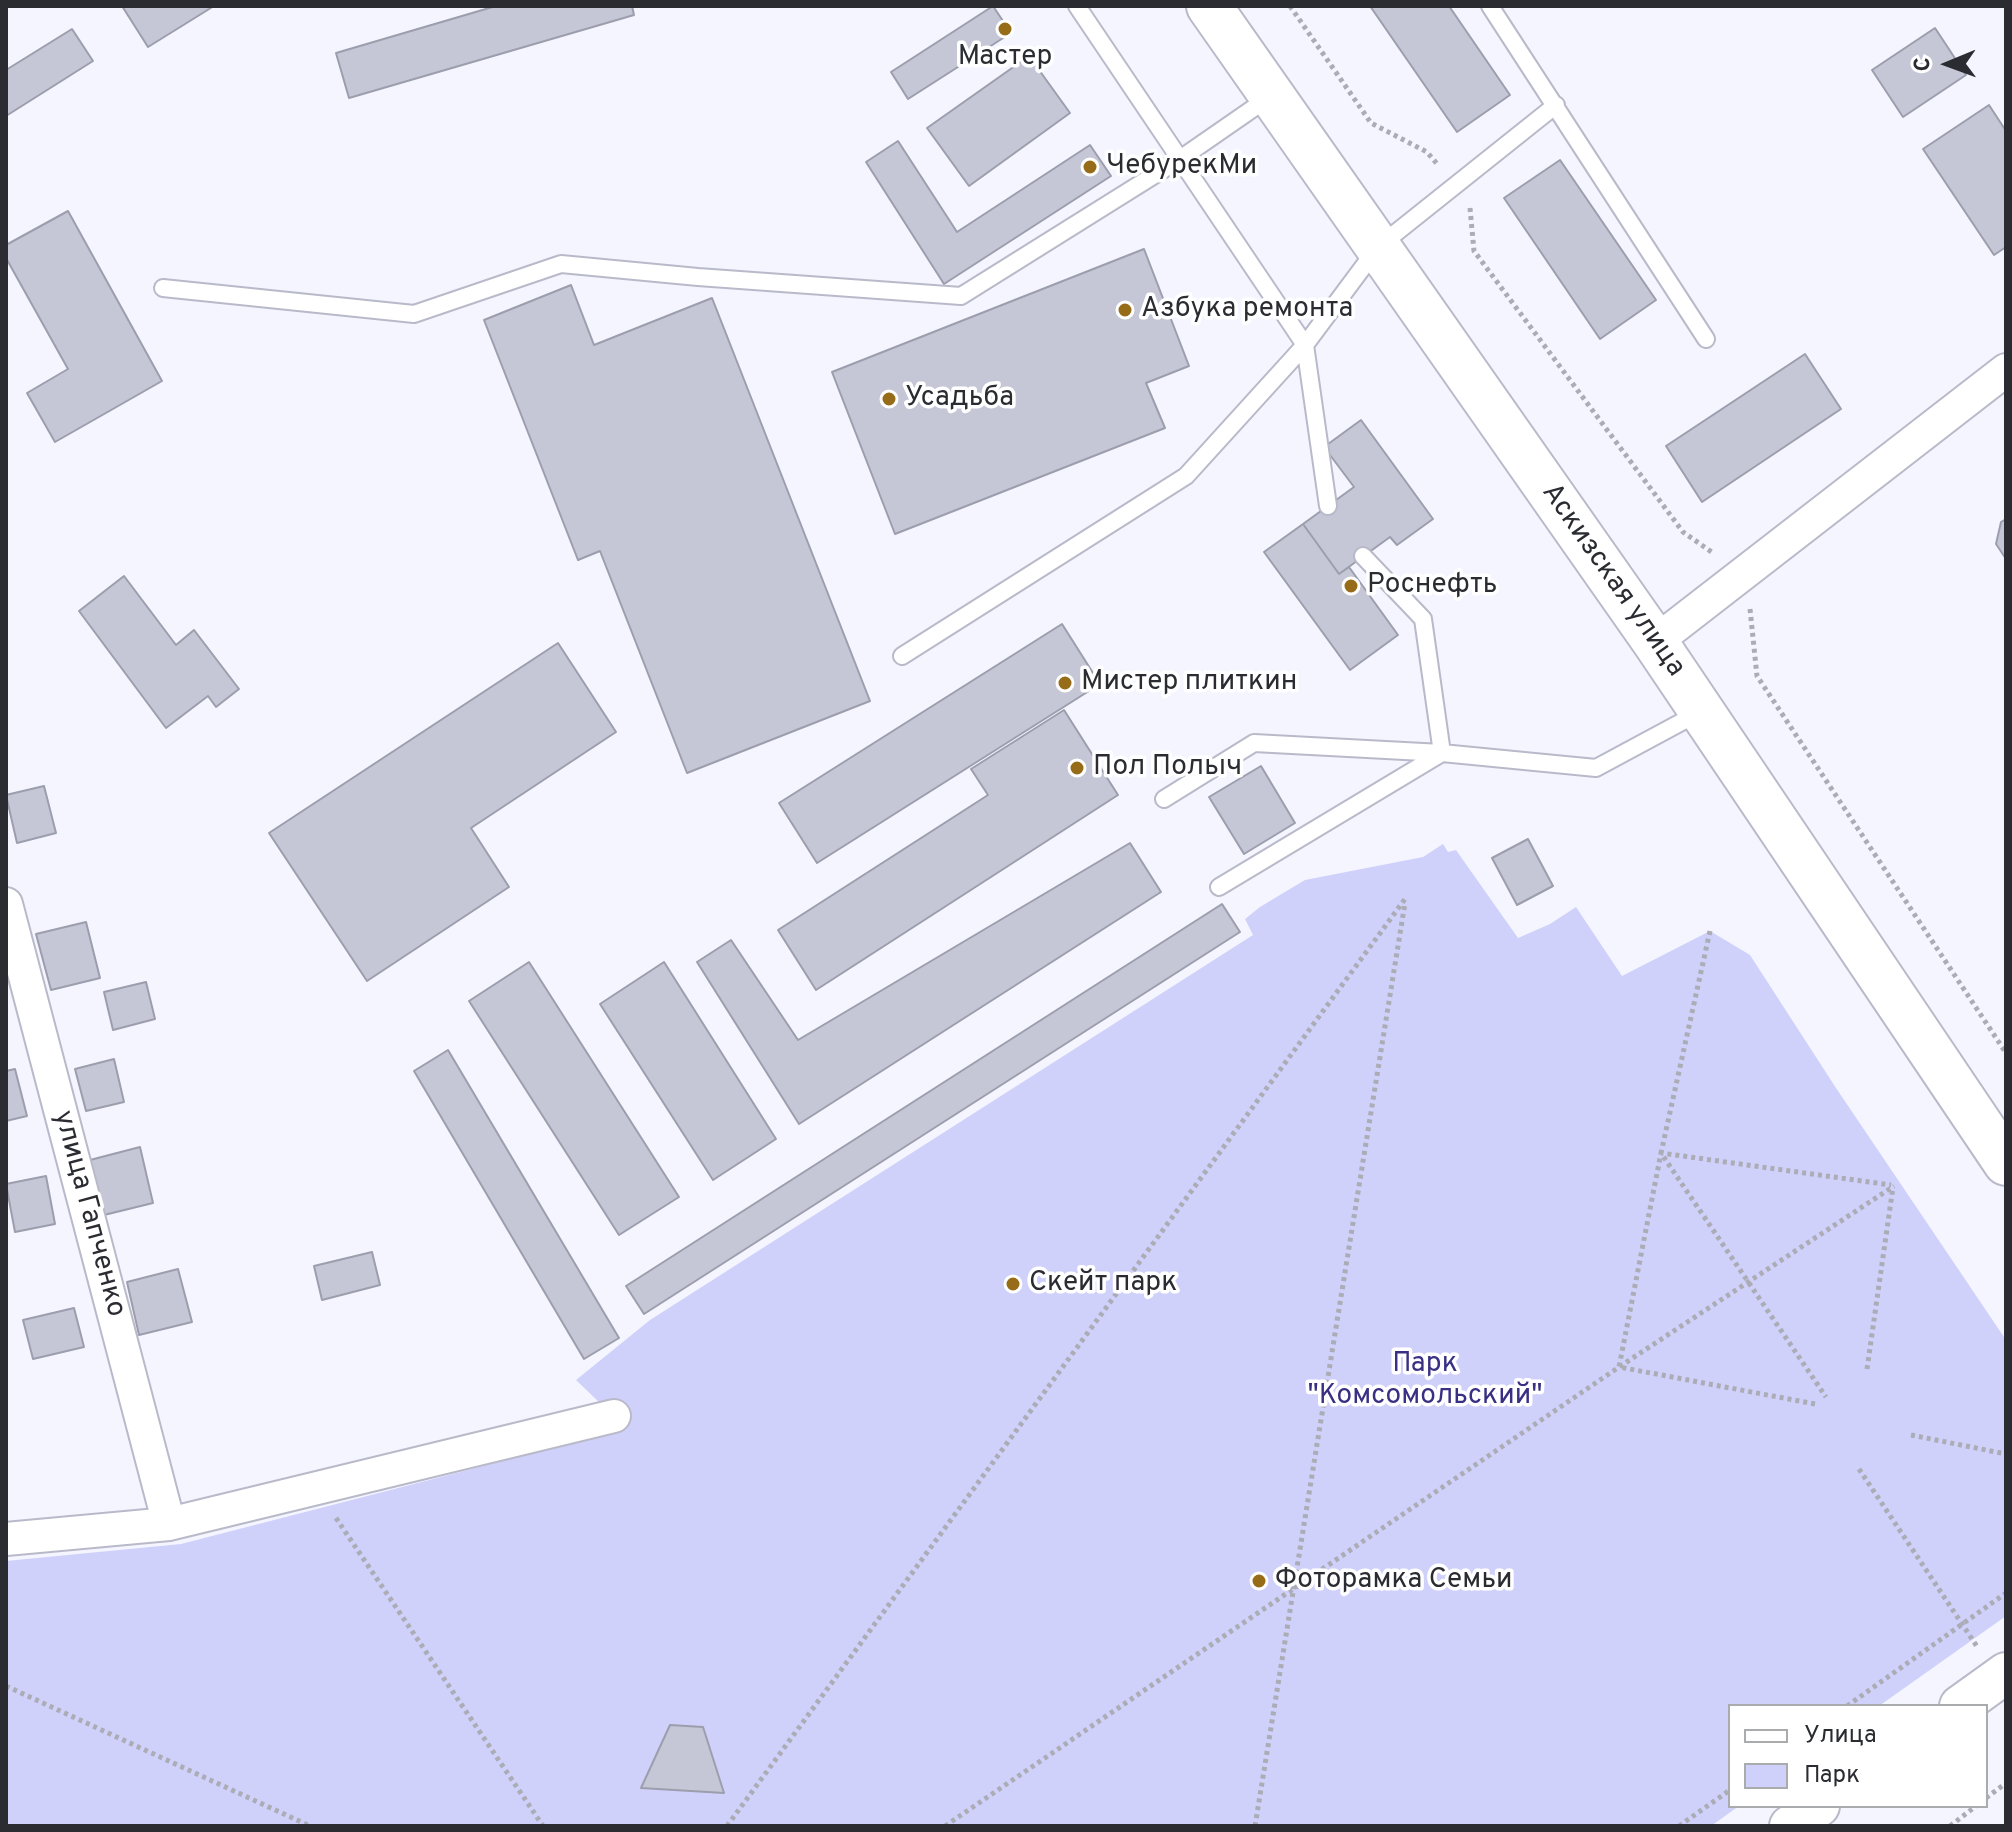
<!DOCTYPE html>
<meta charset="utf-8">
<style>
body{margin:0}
#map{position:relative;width:2012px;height:1832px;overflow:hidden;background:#f4f5ff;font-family:Overpass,sans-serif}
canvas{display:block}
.frame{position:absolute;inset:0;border:8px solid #2b2c32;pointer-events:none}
.legend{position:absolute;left:1728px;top:1704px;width:260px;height:104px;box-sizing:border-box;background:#fff;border:2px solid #aaabad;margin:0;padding:10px 14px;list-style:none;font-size:24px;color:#2b2c32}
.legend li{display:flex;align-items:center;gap:16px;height:40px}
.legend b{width:40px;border:2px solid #aaabad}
.north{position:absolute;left:1908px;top:24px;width:80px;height:80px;-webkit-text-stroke:6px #fff;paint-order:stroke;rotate:269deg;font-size:22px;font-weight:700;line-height:32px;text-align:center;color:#2b2c32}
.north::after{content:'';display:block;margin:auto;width:28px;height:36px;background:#2b2c32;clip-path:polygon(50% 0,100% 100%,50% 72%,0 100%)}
</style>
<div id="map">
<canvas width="2012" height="1832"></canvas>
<div class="frame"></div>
<ul class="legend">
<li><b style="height:10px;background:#fff"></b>Улица</li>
<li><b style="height:22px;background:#cfd1fa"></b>Парк</li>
</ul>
<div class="north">С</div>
</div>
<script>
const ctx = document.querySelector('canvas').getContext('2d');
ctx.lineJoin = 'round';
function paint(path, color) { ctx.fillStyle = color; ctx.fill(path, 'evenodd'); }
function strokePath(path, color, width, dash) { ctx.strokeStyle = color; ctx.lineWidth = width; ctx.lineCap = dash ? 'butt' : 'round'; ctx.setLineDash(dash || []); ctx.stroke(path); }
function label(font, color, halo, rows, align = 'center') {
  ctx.font = font + ' Overpass,sans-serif'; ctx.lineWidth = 7; ctx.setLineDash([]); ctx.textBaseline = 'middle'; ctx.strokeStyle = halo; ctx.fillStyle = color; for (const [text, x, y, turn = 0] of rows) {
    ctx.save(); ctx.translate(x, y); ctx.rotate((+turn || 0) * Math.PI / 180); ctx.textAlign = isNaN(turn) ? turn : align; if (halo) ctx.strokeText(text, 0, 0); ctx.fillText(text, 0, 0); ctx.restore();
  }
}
paint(new Path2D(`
 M1443 844 1448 852 1456 850 1518 938 1550 924 1576 907 1622 976 1710 931 1750 955 1836 1088 2006 1340V1616L1879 1706H1730V1806H1739L1711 1826H6V1561L181 1544 627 1429 576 1380 650 1320 1253 935 1245 919 1260 907 1305 880 1423 857Z`), '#cfd1fa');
const building = new Path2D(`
 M122 6H214L148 47Z
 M496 6H632L634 15 349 98 336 53Z
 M993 6 1011 33 908 99 891 72Z
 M1370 6H1449L1510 95 1457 132Z
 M1935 28 1966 75 1903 117 1872 70Z
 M72 29 93 61 6 116V70Z
 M1029 56 1070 113 969 186 927 128Z
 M1989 105 2006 131V247L1994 255 1923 149Z
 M898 141 957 232 1090 145 1111 176 944 284 866 162Z
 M1560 160 1656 300 1600 339 1504 198Z
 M68 211 162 381 55 442 27 393 68 369 6 258V245Z
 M1144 249 1189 366 1146 383 1165 428 895 534 832 372Z
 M571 285 594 345 712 298 870 701 687 773 600 551 578 560 484 320Z
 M1805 354 1841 409 1702 502 1666 446Z
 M1361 420 1433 519 1397 545 1390 537 1339 574 1303 524 1354 487 1324 447Z
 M2006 519V559L1996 544 2001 522Z
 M1303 524 1339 574 1349 567 1398 635 1350 670 1264 552Z
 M124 576 176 645 194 630 239 689 216 707 208 696 166 728 79 611Z
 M1062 624 1100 684 817 863 779 803Z
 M558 643 616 732 471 828 509 887 367 981 269 833Z
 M1064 710 1118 795 816 990 778 930 988 795 971 769Z
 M1261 766 1295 823 1244 854 1209 797Z
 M44 786 56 833 17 843 6 795Z
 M1528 839 1553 886 1517 905 1492 858Z
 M1130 843 1161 892 799 1124 697 962 731 940 798 1040Z
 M1222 904 1240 932 644 1314 626 1286Z
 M86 922 100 978 51 990 36 934Z
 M529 962 679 1197 619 1235 469 1001Z
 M664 962 776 1139 713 1180 600 1004Z
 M146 982 155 1019 113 1030 104 992Z
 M448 1050 619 1338 584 1359 414 1071Z
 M114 1059 124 1102 86 1111 75 1069Z
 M15 1069 27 1116 6 1121V1071Z
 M140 1147 153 1203 104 1215 90 1160Z
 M46 1176 55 1224 15 1232 6 1184Z
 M372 1252 380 1285 322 1300 314 1266Z
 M178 1269 192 1322 139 1335 127 1282Z
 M74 1308 84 1347 33 1359 23 1320Z
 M670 1725 703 1727 724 1793 641 1788Z`);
paint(building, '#c5c7d6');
strokePath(building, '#9c9ead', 2);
const service = new Path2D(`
 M1490 6 1706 339
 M163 288 414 314 561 264 698 277 961 296 1180 159 1271 96
 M1328 506 1305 345 1378 247 1556 105
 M902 656 1186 476 1305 345 1077 6
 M1164 799 1254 743 1442 753 1423 619 1363 556
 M1219 887 1442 753 1596 768 1702 711`);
const minor = new Path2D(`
 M1655 642 2006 370
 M6 904 169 1524
 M6 1539 169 1524 614 1416`);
const tertiary = new Path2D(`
 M1960 1706 2006 1673
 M1790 1826 1819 1806`);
const primary = new Path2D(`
 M1209 6 1655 642 2006 1163`);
strokePath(service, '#b9bac9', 20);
strokePath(minor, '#b9bac9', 36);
strokePath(tertiary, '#b9bac9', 44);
strokePath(primary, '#b9bac9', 48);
strokePath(new Path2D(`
 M1290 6 1371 123 1427 152 1438 165
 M1470 208 1474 251 1683 532 1713 553
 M1750 609 1757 676 2006 1053
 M1710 931 1661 1153 1826 1397
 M1867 1369 1893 1187
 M1815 1404 1619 1367 1661 1153 1891 1185
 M1911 1435 2006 1454
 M1859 1469 1978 1648
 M336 1518 543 1826
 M6 1686 310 1826
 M1847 1706 2006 1593
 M1986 1798 2006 1783
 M727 1826 1405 899
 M945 1826 1619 1367 1894 1186
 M1255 1826 1405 903
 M1679 1826 1730 1790
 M1950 1826 1976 1806`), '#abacb5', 5, [4, 4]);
strokePath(service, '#fff', 16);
strokePath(minor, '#fff', 32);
strokePath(tertiary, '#fff', 40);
strokePath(primary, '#fff', 44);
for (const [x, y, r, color] of [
 [1005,29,8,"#976c19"],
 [1090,167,8,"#976c19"],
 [1125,310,8,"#976c19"],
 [889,399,8,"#976c19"],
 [1351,586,8,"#976c19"],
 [1065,683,8,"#976c19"],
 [1077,768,8,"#976c19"],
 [1013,1284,8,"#976c19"],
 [1259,1581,8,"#976c19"]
]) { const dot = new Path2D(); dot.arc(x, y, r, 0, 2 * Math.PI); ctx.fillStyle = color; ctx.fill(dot); strokePath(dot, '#fff', 3); }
label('28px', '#2b2c32', '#fff', [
 ["Мастер",1005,58,"center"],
 ["ЧебурекМи",1106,167],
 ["Азбука ремонта",1141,310],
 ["Усадьба",905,399],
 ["Роснефть",1367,586],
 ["Мистер плиткин",1081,683],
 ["Пол Полыч",1093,768],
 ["Скейт парк",1029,1284],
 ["Фоторамка Семьи",1275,1581]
], 'left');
label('28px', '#2b2c32', '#fff', [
 ["Аскизская улица",1612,581,55],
 ["улица Гапченко",88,1214,75]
]);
label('28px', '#393084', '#fff', [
 ["Парк",1425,1365],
 ["\"Комсомольский\"",1425,1397]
]);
</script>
